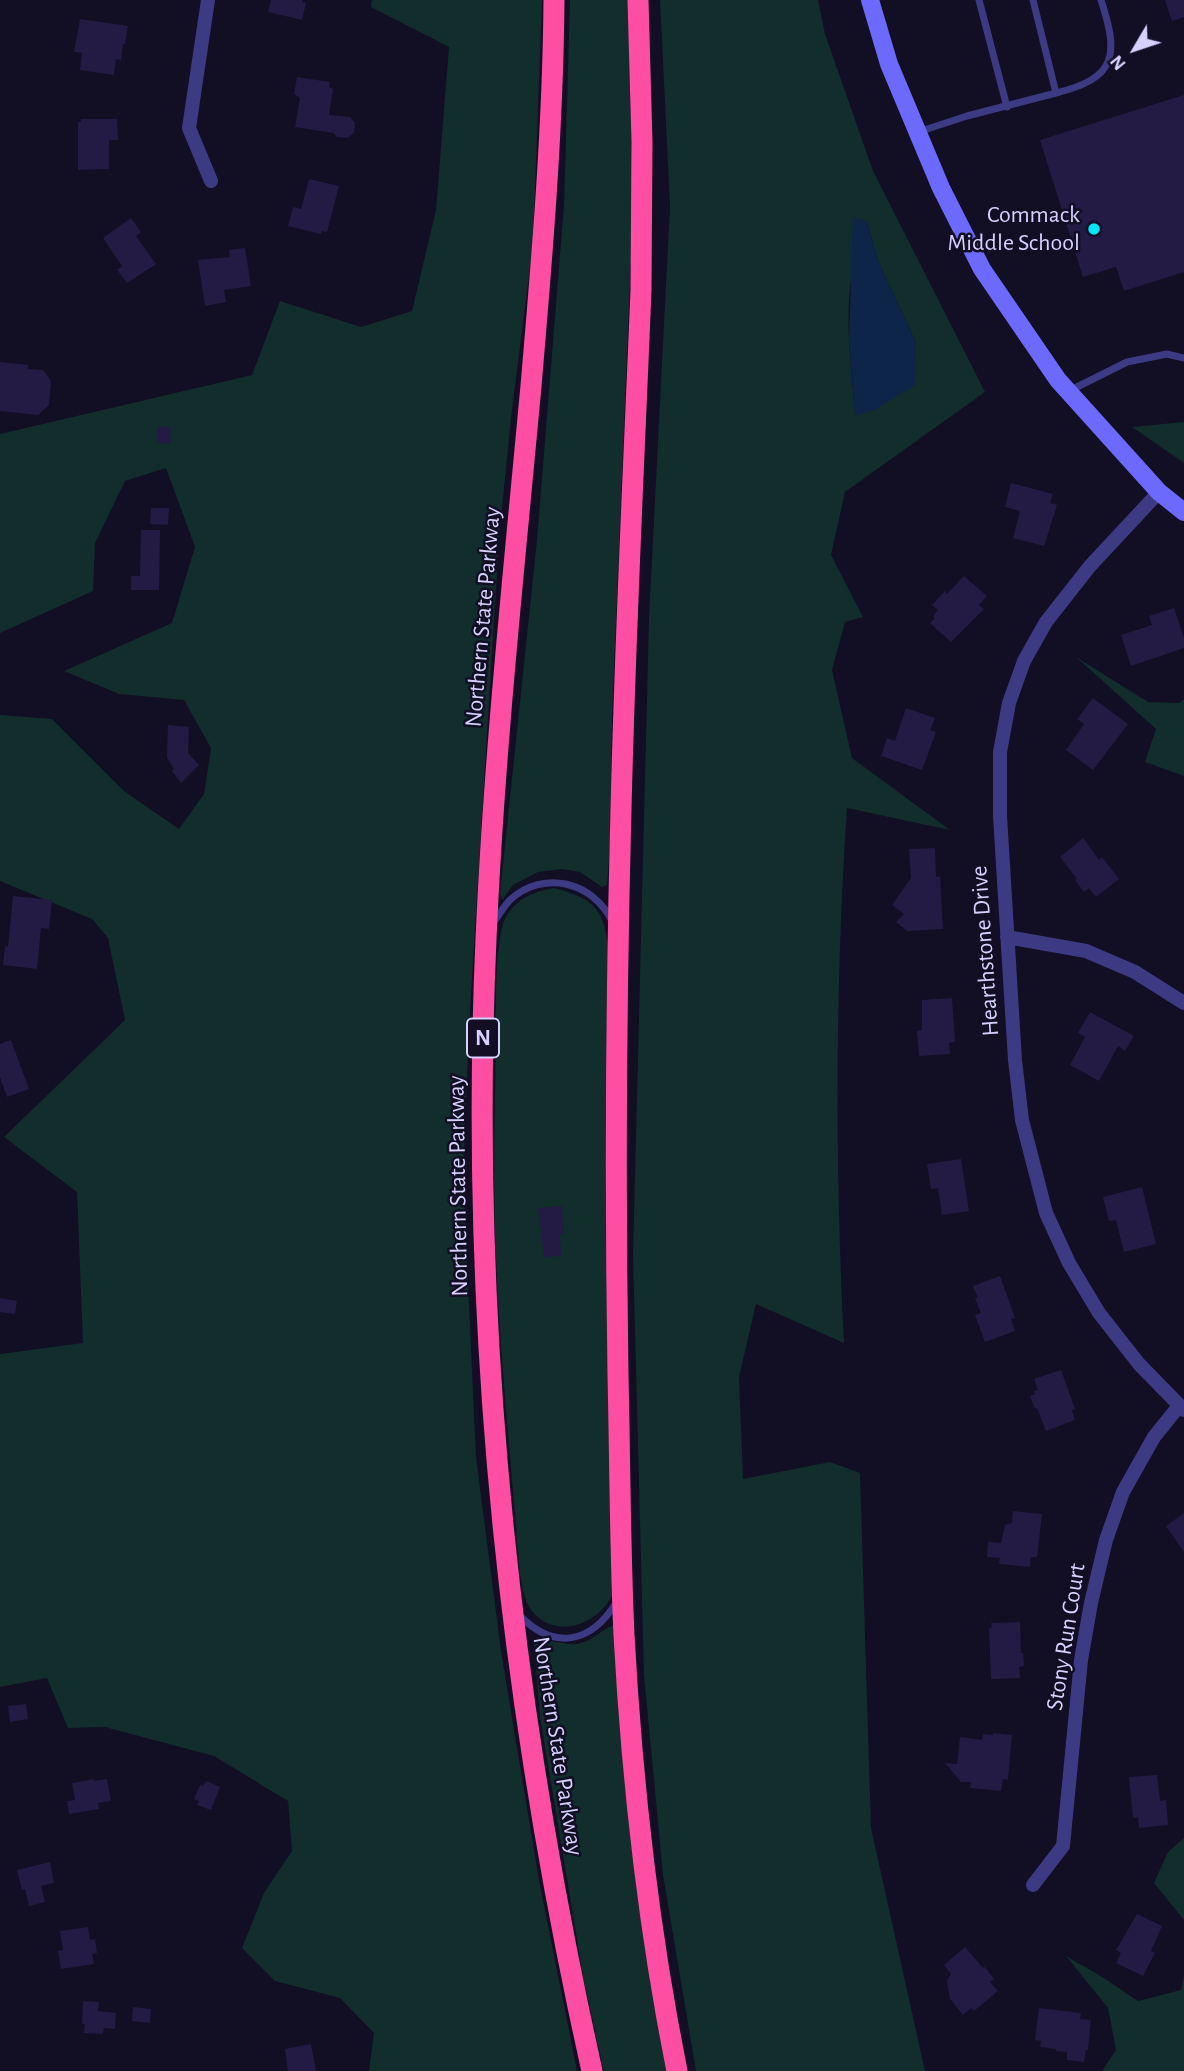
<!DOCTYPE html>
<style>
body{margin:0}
#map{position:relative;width:1184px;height:2071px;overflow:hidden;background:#120e24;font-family:"Alegreya Sans",sans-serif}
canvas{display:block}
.north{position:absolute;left:1100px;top:14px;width:70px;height:70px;-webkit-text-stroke:5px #120e24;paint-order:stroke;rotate:231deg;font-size:19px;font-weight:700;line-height:28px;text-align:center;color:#d6d1fe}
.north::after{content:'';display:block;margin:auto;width:24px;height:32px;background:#d6d1fe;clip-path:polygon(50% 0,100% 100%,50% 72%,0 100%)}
</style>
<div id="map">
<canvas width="1184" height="2071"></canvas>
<div class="north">N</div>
</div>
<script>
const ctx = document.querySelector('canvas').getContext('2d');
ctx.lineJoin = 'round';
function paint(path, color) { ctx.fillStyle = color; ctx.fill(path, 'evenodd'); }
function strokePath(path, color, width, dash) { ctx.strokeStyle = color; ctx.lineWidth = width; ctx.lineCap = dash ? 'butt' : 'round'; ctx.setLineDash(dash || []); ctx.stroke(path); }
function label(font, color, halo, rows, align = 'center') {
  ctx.font = font + ' "Alegreya Sans",sans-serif'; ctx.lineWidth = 5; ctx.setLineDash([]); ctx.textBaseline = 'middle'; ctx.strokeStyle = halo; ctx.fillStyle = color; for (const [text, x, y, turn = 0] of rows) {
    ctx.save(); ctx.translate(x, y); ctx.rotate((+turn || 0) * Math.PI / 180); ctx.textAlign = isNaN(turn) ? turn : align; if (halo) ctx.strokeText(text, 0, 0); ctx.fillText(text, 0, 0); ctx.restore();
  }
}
paint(new Path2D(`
 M372 0H542L533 244 511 418 499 539 470 1011 463 1173 476 1457 501 1651 539 1880 577 2071H369L374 2033 340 1998 275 1981 242 1948 264 1893 292 1851 288 1801 214 1756 105 1727 68 1728 47 1678 0 1687V1354L83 1343 77 1192 4 1137 125 1020 108 938 92 919 0 881V715L52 719 124 791 179 829 204 794 211 748 184 700 119 694 64 671 172 623 195 547 166 468 125 481 95 543 93 591 0 633V434L252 375 280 301 361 327 412 311 436 210 449 47 371 7Z
 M570 0H628L633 209 612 718 610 844 607 885 602 887 580 872 562 869 538 872 513 885 502 900 500 893 537 540 564 205Z
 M660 0H818L825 34 873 171 985 392 845 492 831 555 863 617 845 622 832 670 852 758 950 830 847 808C835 986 835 1165 844 1343L756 1304 739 1377 743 1479 830 1462 860 1473 871 1828 925 2071H696L663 1875 644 1675 633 1254 649 618 670 206ZM867 222 878 261 916 343 855 415C852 369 844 320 852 274 855 257 862 239 867 222Z
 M1184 422V463L1132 427Z
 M1076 657 1148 702 1179 703 1184 699V776L1145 762 1156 729Z
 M554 888C597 899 605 911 609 955L612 1596C596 1626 555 1640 531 1610 524 1600 522 1585 520 1574 511 1461 499 1348 495 1235 493 1171 495 1107 496 1043 496 1015 494 939 506 917 517 898 533 892 554 888Z
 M614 1625 669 2071H604L584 1981 540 1717 534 1642C549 1636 566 1649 584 1642 595 1638 603 1629 614 1625Z
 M1184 1838V1920L1154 1883 1168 1852Z
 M1066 1956 1104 1978 1138 2001 1181 1990 1184 1975V2071H1102L1116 2050 1108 2008Z`), '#112d2c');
paint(new Path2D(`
 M853 217 867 222 878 261 916 343 915 385 874 410 855 416 849 341Z`), '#0d2549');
paint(new Path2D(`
 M271 0H302V2L306 3 302 20 268 12Z
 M1165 0H1184V17L1172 21Z
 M80 19 128 26 125 44H123L121 60 116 59 114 75 80 70 82 53 74 52Z
 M297 77 330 82 329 87 333 89 329 115 350 117 355 123 354 133 347 138 337 137 333 133 295 127 300 98 294 94Z
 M1184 95V272L1124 291 1116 267 1083 277 1040 140Z
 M81 119H117L118 140H109V169L78 170V122H81Z
 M309 179 339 186 327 232 322 231 321 234 288 226 293 207 301 209Z
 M131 218 141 232 136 236 156 264 127 283 117 270 122 266 103 238Z
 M245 248 251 286 224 290 226 302 205 306 198 260 230 257 229 250Z
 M0 362 28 365V369L43 370 51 381 49 405 38 415 0 411Z
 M157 426 171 427 170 444 157 443Z
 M1011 483 1053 494 1050 503 1057 505 1044 546 1013 538 1020 511 1005 507Z
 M151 508H169L168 525 150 524Z
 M141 530H160L159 590H131V576H140Z
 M964 576 987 596 979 605 984 609 951 642 930 623 935 618 933 616 938 610 932 605 945 591 947 594Z
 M1174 608 1184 638V648L1131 666 1121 635 1152 625 1149 616Z
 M1093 698 1128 724 1093 770 1066 750 1084 724 1077 719Z
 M906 708 935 718 930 730 936 732 922 770 881 756 887 738 895 741Z
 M168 725 189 727 188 753 199 765 181 783 172 771 174 769 167 758Z
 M1083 838 1099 860 1102 857 1119 879 1096 897 1089 888 1084 892 1075 880 1077 879 1060 857Z
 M935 848 936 877 940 876 943 929 907 931 896 922 904 914 892 905 911 878 909 849Z
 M13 896 52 900 49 929 41 928 37 969 3 965 5 946 8 947Z
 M952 998 955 1042 949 1043 950 1054 919 1056 917 1031 922 1030V1000Z
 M1090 1012 1134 1036 1125 1051 1118 1046 1099 1081 1070 1065 1085 1037 1078 1033Z
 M11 1040 29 1089 7 1097 0 1077V1044Z
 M961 1159 969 1211 942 1215 938 1188 931 1189 927 1164Z
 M1142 1187 1156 1244 1124 1252 1116 1220 1109 1221 1103 1197Z
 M562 1206 564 1234H560L561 1256 544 1257 538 1208Z
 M1000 1276 1015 1318 1011 1319 1015 1331 985 1342 975 1315 981 1313 975 1298H978L973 1286Z
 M0 1298 17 1301 15 1314 0 1312Z
 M1061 1370 1075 1409 1072 1410 1075 1420 1046 1431 1037 1408 1035 1409 1030 1396 1035 1394 1034 1391 1038 1390 1034 1379Z
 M1013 1511 1042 1514 1037 1557H1031L1030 1567 999 1564 1000 1558 987 1557 988 1542 1001 1543 1005 1525 1012 1523Z
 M1184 1513V1552L1166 1526Z
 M1020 1622 1021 1653H1023L1024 1666 1019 1667 1020 1678 991 1679 989 1628 992 1627 991 1623Z
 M26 1704 28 1719 10 1722 8 1706Z
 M993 1733 1012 1735 1008 1780 1003 1779 1001 1791 970 1788 971 1782H961L945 1763 957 1764 960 1737 982 1740 983 1734 993 1735Z
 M1157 1775 1160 1801 1166 1800 1168 1825 1139 1828 1138 1817 1133 1818 1129 1777Z
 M94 1779V1781L107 1779 111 1801 98 1803 99 1809 69 1814 67 1801 75 1800 72 1783Z
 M206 1781 220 1787 211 1810 197 1805 199 1801 194 1799 200 1785 203 1786Z
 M50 1862 54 1883 41 1886 45 1902 29 1906 25 1889 22 1890 17 1870Z
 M1137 1914 1162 1926 1151 1951 1155 1953 1143 1976 1116 1963 1121 1953 1116 1950Z
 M88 1927 90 1940 95 1939 97 1953 92 1954 94 1964 61 1969 58 1951 63 1950 60 1931Z
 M965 1947 983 1968 985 1967 994 1979 990 1982 998 1991 974 2011 971 2008 963 2015 950 1999 947 1981 951 1974 944 1965Z
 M83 2001 99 2002 98 2011 116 2013 115 2029 104 2028 103 2034 84 2033 85 2024H82Z
 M133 2007 151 2009 150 2023 132 2021Z
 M1039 2008 1081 2013 1080 2019 1091 2020 1088 2050H1086L1084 2062 1067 2060V2052L1056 2051V2049L1040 2047 1041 2041 1035 2040Z
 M311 2044 316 2071H288L285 2049Z`), '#231b44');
strokePath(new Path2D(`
 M979 0 1007 107
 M1056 93C1117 78 1119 55 1101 0
 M918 132 967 116 1056 93 1033 0
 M1069 391 1127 362 1167 354 1184 358
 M494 922C499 915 504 906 510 900 544 869 593 882 612 921
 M520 1616C555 1651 591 1643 616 1603`), '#3c3a82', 7);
strokePath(new Path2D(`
 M208 0 189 128 211 181
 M1159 492 1090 566 1046 622 1024 661 1009 703 1000 752V816L1015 1060 1022 1120 1046 1213 1069 1263 1099 1313 1139 1364 1184 1410
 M1007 937 1086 951 1135 972 1184 1003
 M1033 1885 1063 1846 1081 1660 1091 1603 1106 1540 1123 1492 1154 1437 1179 1406`), '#3c3a82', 14);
strokePath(new Path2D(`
 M870 0 889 64 941 188 982 269 1058 380 1159 492 1184 512`), '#6c6afd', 18);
strokePath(new Path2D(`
 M554 0C553 129 542 258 531 386 514 570 494 754 486 939 469 1320 509 1700 592 2071
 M638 0 642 142 641 290C634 463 625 637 621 810 616 998 615 1187 618 1375 620 1462 620 1549 624 1635 632 1781 648 1927 677 2071`), '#fd4ea4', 21);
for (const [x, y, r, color] of [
 [1094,229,7,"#03e3f9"]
]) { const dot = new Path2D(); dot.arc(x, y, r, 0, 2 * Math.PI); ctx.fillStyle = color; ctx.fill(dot); strokePath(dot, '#120e24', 2.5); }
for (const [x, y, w] of [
 [483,1038,32]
]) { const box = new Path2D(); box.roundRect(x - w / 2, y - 19.5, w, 39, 5); ctx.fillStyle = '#120e24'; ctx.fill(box); strokePath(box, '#d6d1fe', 2); }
label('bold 23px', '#d6d1fe', null, [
 ["N",483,1038]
]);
label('24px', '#d6d1fe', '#120e24', [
 ["Commack",1080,215],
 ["Middle School",1080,243]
], 'right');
label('24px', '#d6d1fe', '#120e24', [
 ["Northern State Parkway",483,617,-85],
 ["Hearthstone Drive",985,951,-94],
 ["Northern State Parkway",458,1186,-91],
 ["Stony Run Court",1066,1637,-81],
 ["Northern State Parkway",558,1746,81]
]);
</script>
